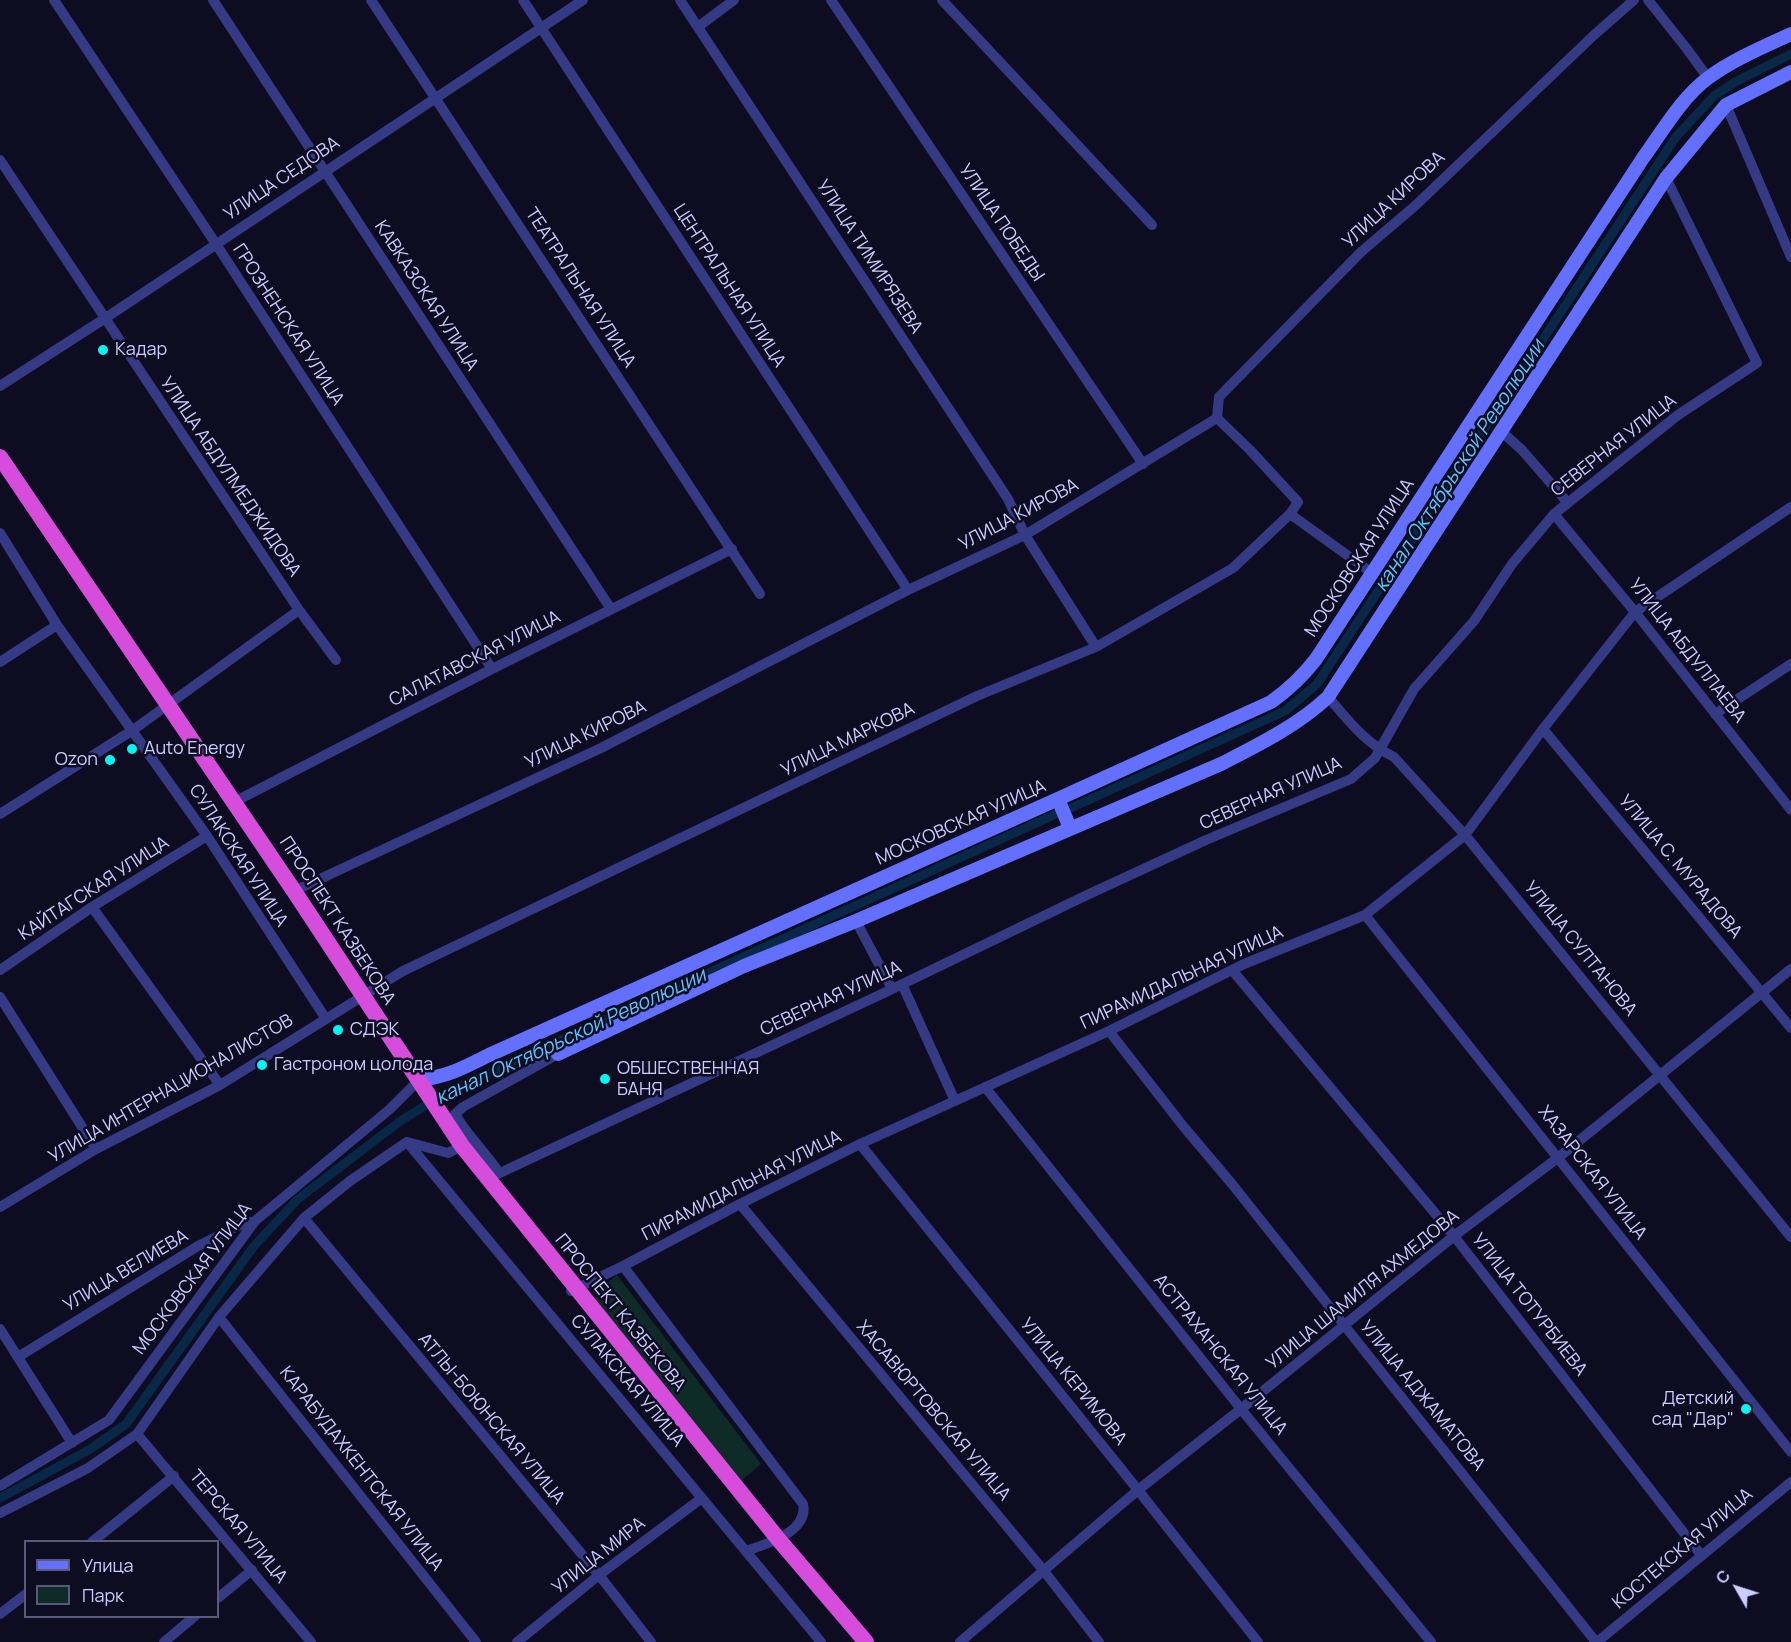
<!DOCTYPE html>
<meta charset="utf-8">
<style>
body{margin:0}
#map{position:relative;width:1791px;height:1642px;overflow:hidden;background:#0d0c21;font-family:Manrope,sans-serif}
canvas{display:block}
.legend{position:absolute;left:24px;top:1540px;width:195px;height:78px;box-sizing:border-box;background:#0d0c21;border:2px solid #59597a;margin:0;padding:8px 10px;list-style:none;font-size:18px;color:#ccf}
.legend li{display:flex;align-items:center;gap:12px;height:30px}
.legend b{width:30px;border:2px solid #59597a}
.north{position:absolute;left:1707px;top:1558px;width:60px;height:60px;-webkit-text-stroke:4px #0d0c21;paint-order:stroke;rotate:309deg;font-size:16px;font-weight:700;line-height:24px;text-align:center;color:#ccf}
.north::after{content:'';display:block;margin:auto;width:21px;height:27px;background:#ccf;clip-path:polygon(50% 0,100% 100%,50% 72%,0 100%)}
</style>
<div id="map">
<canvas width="1791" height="1642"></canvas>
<ul class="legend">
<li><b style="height:8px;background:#6370ff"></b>Улица</li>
<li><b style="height:16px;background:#0e2b27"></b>Парк</li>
</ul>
<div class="north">С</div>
</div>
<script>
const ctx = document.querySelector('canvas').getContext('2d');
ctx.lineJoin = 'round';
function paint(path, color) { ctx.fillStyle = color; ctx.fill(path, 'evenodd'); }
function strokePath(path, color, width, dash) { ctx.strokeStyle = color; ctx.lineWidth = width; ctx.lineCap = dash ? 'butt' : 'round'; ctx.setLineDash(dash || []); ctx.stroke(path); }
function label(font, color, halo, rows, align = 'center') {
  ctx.font = font + ' Manrope,sans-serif'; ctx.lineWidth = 5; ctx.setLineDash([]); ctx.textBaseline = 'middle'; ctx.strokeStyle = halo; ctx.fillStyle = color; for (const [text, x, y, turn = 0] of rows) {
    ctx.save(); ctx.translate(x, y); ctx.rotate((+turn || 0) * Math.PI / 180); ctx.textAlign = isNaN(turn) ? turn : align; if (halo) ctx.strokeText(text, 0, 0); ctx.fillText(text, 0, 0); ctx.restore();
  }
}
paint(new Path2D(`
 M617 1275 761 1464 741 1481 595 1299 598 1291Z`), '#0e2b27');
strokePath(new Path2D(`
 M1071 808 1285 711 1317 684 1675 138 1714 96 1735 82 1791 54
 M0 1498 89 1450 126 1424 254 1246 298 1199 399 1122 445 1093 1056 814`), '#092847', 9);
strokePath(new Path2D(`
 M54 0 216 244 492 669
 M213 0 611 609
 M371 0 760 594
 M523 0 908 590
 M680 0 1008 499 1025 535 1096 647
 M831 0 1143 464
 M942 0 1152 225
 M1648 0 1687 49 1708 78
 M698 27 734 0
 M1726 105 1791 257
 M0 160 299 610 336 660
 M0 386 104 319 583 0
 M1501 431 1522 450 1568 503
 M1290 514 1372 573
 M1554 514 1635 612 1791 810
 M0 533 57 625 207 836 326 1019
 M0 662 57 625
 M1328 697C1348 720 1366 744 1394 757L1465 835 1791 1237
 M1715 714 1791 664
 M1543 729 1791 1028
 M234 802 492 669 732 549
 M0 814 133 730 299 610
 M294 891 601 748 908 590 1025 535 1217 418 1219 397 1361 252 1416 205 1594 35 1634 0
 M92 907 220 1085
 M1365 915 1791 1452
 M856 921 892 989
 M0 970 92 907 207 836
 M1232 970 1454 1236 1701 1555
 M902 984 955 1101
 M0 997 96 1149
 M1109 1031 1183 1126 1232 1184 1596 1642
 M985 1087 1241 1409 1431 1642
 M407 1142 821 1642
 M860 1144 1138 1490 1258 1642
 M499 1173C486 1152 467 1136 455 1114L463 1107 558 1054
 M487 1179 886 992 1087 895 1206 840 1351 779 1375 758 1414 689 1474 621 1512 564 1554 514 1678 415 1757 363 1666 178
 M740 1204 1044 1571 1099 1642
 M0 1207 96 1149 220 1085 403 971 977 696 1096 647 1233 568 1290 514 1298 502 1250 450 1217 418
 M304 1218 599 1575 651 1642
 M623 1266 803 1504C809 1532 766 1544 746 1551
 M571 1291 623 1266 740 1204 860 1144 1109 1031 1244 964 1365 915 1465 835 1543 729 1635 612 1791 507
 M219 1317 476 1642
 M0 1329 72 1443
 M18 1357 198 1246 242 1224 255 1221
 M137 1434 311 1642
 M0 1486 109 1420 255 1221 390 1109 419 1080
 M0 1513 88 1468 137 1434 219 1317 304 1218 350 1181 407 1142 448 1153 462 1146
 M92 1542 174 1476
 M218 1598 252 1570
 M0 1614 26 1594
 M164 1642 195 1616
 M517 1642 599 1575 702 1498
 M960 1642 1138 1490 1241 1409 1454 1236 1559 1157 1791 969
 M1597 1642 1791 1482`), '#343a83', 10);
strokePath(new Path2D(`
 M1058 799 1070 828
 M558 1054 744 966 856 921 1221 764C1258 745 1297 726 1328 697L1666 178 1726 105 1791 72
 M419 1080C449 1076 463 1068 489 1055L1058 799 1271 702C1288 690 1303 676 1316 659L1643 158C1662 132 1681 98 1708 78 1732 60 1763 47 1791 34`), '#6370ff', 14);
strokePath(new Path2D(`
 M0 457 294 891 462 1146 779 1540 866 1642`), '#d54dda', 16);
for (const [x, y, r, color] of [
 [103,350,6,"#00f7f3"],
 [132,749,6,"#00f7f3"],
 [110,760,6,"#00f7f3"],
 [338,1030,6,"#00f7f3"],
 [262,1065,6,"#00f7f3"],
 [605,1079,6,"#00f7f3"],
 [1746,1409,6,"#00f7f3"]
]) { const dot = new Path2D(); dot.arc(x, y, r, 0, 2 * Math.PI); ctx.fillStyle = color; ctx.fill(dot); strokePath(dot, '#0d0c21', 2); }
label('18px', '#ccf', '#0d0c21', [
 ["УЛИЦА СЕДОВА",282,179,-34],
 ["УЛИЦА КИРОВА",1394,200,-43],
 ["УЛИЦА ПОБЕДЫ",1001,223,56],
 ["УЛИЦА ТИМИРЯЗЕВА",869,257,57],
 ["ЦЕНТРАЛЬНАЯ УЛИЦА",729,286,57],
 ["ТЕАТРАЛЬНАЯ УЛИЦА",580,288,57],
 ["КАВКАЗСКАЯ УЛИЦА",426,296,57],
 ["ГРОЗНЕНСКАЯ УЛИЦА",288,325,57],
 ["СЕВЕРНАЯ УЛИЦА",1614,446,-38],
 ["УЛИЦА АБДУЛМЕДЖИДОВА",230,477,56],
 ["УЛИЦА КИРОВА",1019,515,-28],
 ["МОСКОВСКАЯ УЛИЦА",1360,558,-57],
 ["УЛИЦА АБДУЛЛАЕВА",1687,651,52],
 ["САЛАТАВСКАЯ УЛИЦА",475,659,-27],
 ["УЛИЦА КИРОВА",586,735,-26],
 ["УЛИЦА МАРКОВА",848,740,-26],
 ["СЕВЕРНАЯ УЛИЦА",1271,794,-24],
 ["МОСКОВСКАЯ УЛИЦА",961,823,-24],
 ["СУЛАКСКАЯ УЛИЦА",238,856,57],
 ["УЛИЦА С. МУРАДОВА",1680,867,50],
 ["КАЙТАГСКАЯ УЛИЦА",94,889,-33],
 ["ПРОСПЕКТ КАЗБЕКОВА",337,921,57],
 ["УЛИЦА СУЛТАНОВА",1580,949,51],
 ["ПИРАМИДАЛЬНАЯ УЛИЦА",1182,978,-25],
 ["СЕВЕРНАЯ УЛИЦА",831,999,-25],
 ["УЛИЦА ИНТЕРНАЦИОНАЛИСТОВ",171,1089,-30],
 ["ХАЗАРСКАЯ УЛИЦА",1592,1173,52],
 ["ПИРАМИДАЛЬНАЯ УЛИЦА",742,1186,-27],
 ["УЛИЦА ВЕЛИЕВА",126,1271,-31],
 ["МОСКОВСКАЯ УЛИЦА",193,1279,-53],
 ["УЛИЦА ШАМИЛЯ АХМЕДОВА",1363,1290,-39],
 ["УЛИЦА ТОТУРБИЕВА",1529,1305,52],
 ["ПРОСПЕКТ КАЗБЕКОВА",620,1313,51],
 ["АСТРАХАНСКАЯ УЛИЦА",1220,1355,51],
 ["СУЛАКСКАЯ УЛИЦА",627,1381,50],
 ["УЛИЦА КЕРИМОВА",1073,1382,51],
 ["УЛИЦА АДЖАМАТОВА",1422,1396,51],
 ["ХАСАВЮРТОВСКАЯ УЛИЦА",933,1411,50],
 ["АТЛЫ-БОЮНСКАЯ УЛИЦА",491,1419,50],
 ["КАРАБУДАХКЕНТСКАЯ УЛИЦА",361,1469,52],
 ["ТЕРСКАЯ УЛИЦА",238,1527,50],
 ["КОСТЕКСКАЯ УЛИЦА",1683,1549,-40],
 ["УЛИЦА МИРА",599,1556,-38]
]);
label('18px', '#ccf', '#0d0c21', [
 ["Кадар",115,350],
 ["Auto Energy",144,749],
 ["Ozon",98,760,"right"],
 ["СДЭК",350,1030],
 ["Гастроном цолода",274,1065],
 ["ОБШЕСТВЕННАЯ",617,1069],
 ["БАНЯ",617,1090],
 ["Детский",1734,1399,"right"],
 ["сад \"Дар\"",1734,1420,"right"]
], 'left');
label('italic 20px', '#5ac5ff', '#0d0c21', [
 ["канал Октябрьской Революции",1460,466,-57],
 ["канал Октябрьской Революции",571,1037,-25]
]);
</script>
